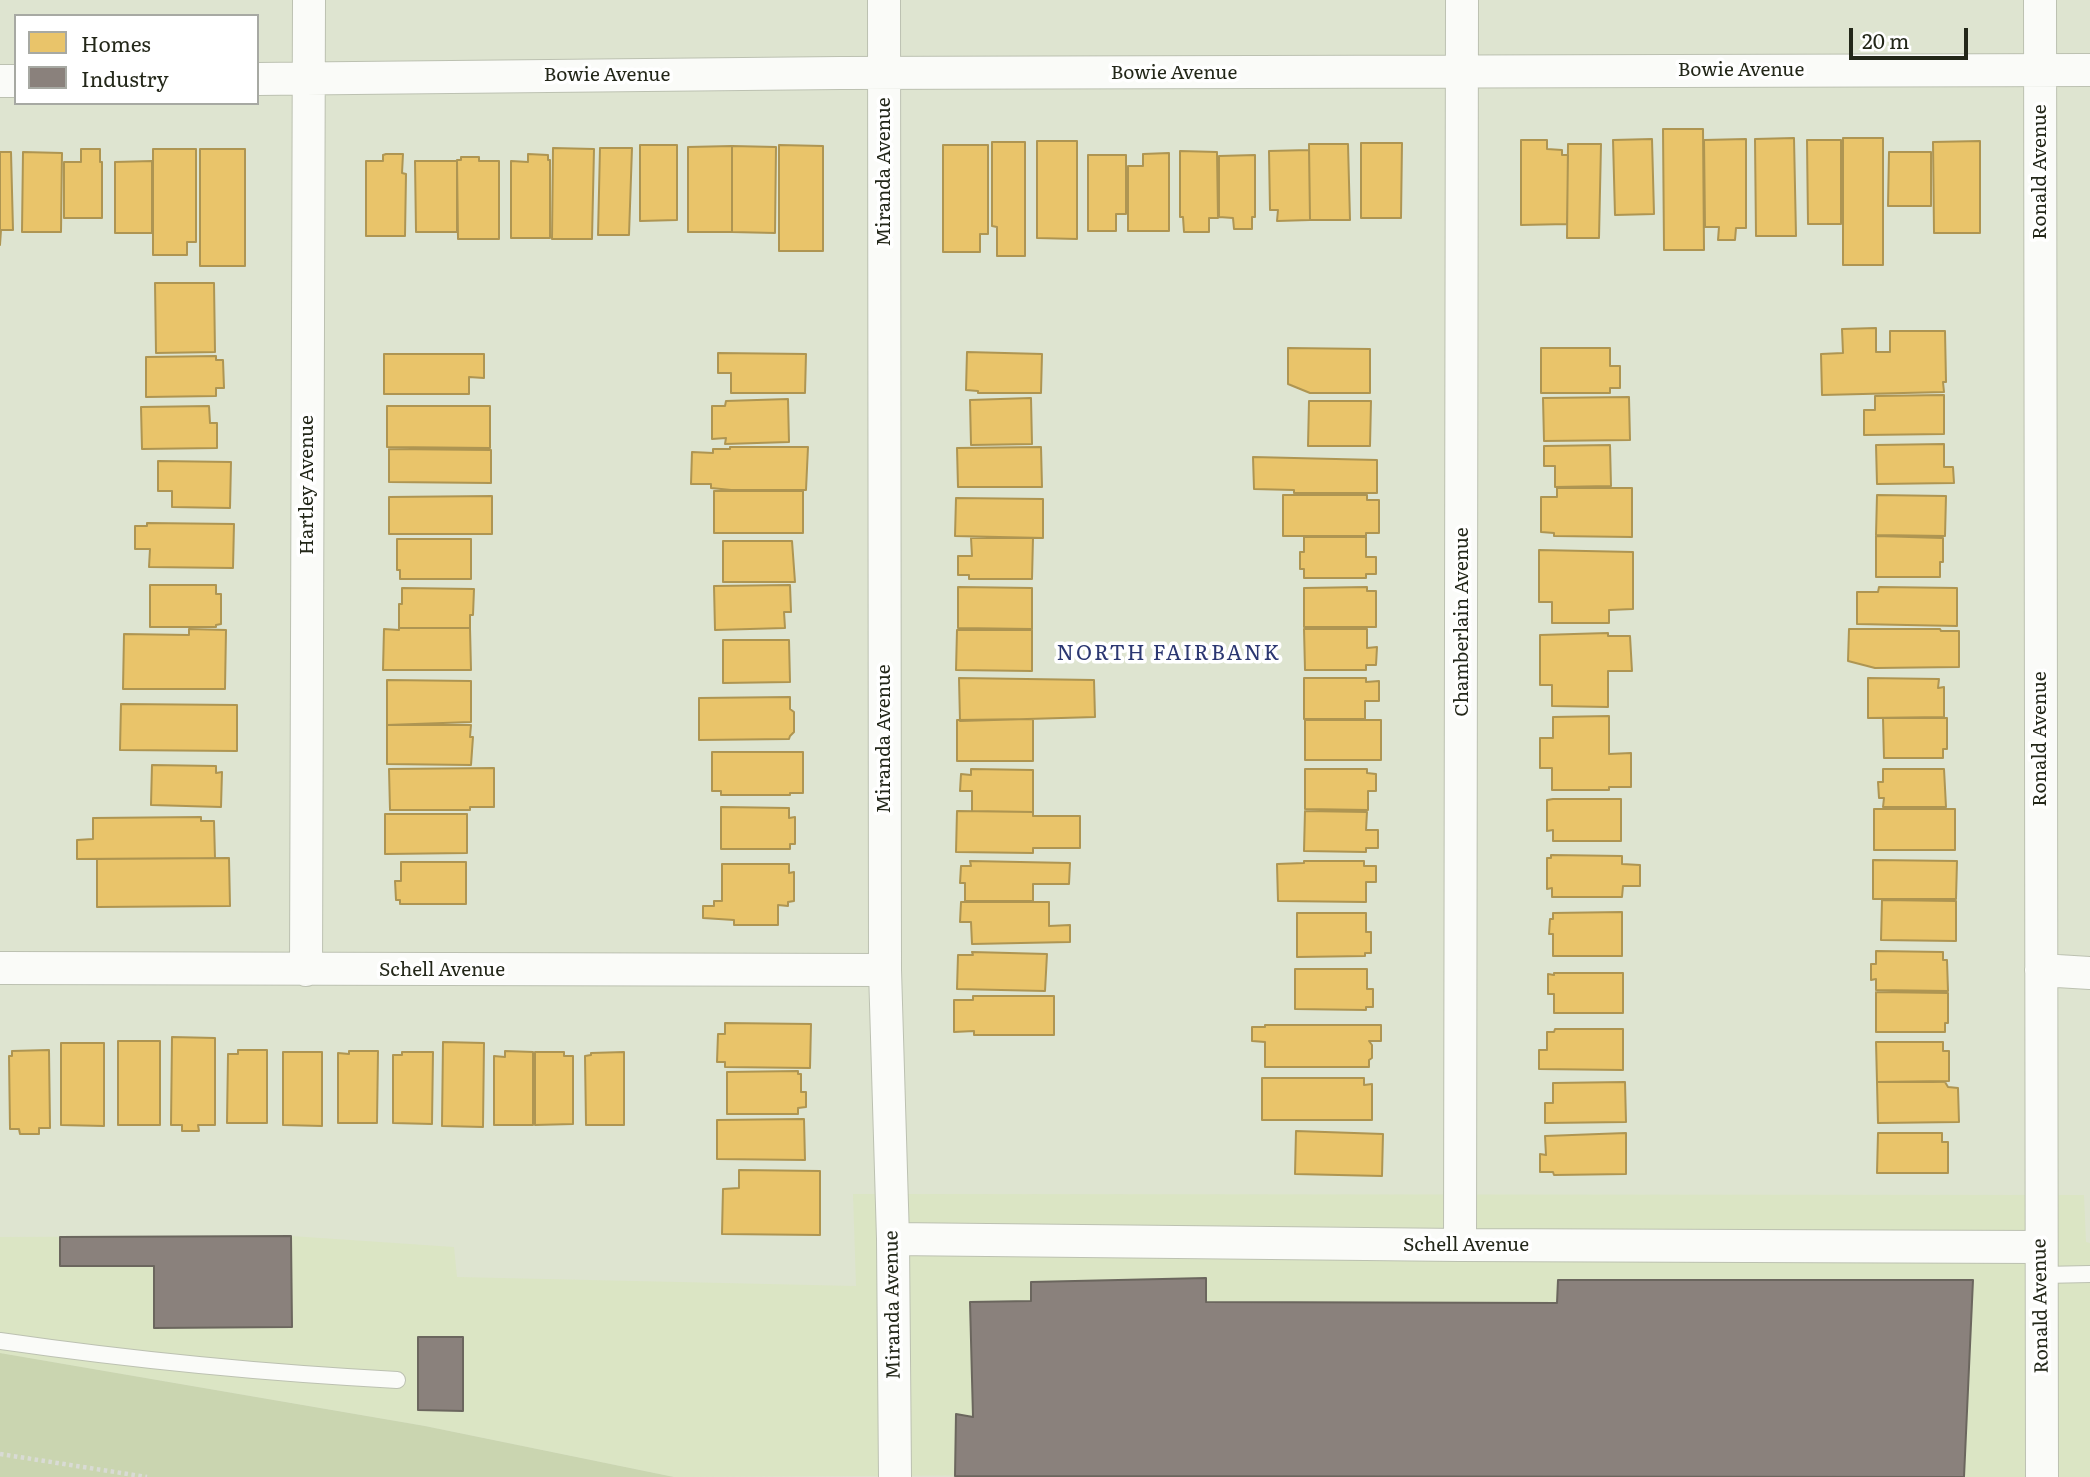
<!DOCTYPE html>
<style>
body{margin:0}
#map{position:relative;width:2090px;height:1477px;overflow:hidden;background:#dee4d0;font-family:Literata,serif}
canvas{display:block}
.legend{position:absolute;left:14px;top:14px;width:245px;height:91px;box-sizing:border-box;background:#fff;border:2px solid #a7a9a3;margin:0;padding:9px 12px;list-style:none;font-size:21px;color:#232719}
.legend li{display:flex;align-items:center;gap:14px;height:35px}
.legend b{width:35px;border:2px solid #a7a9a3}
.scale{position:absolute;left:1849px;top:28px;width:119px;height:32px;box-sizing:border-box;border:4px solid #232719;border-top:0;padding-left:9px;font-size:21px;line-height:24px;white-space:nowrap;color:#232719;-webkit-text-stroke:5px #fff;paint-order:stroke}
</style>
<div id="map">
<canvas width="2090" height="1477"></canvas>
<ul class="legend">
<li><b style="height:19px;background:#e9c46a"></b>Homes</li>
<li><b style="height:19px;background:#8a817c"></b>Industry</li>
</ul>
<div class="scale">20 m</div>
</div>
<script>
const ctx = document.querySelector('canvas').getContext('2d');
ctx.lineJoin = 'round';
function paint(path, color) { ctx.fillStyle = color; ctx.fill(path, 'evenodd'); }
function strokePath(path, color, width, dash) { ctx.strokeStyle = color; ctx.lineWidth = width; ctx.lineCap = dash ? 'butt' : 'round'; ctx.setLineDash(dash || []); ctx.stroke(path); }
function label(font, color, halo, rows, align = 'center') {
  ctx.font = font + ' Literata,serif'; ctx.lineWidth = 7; ctx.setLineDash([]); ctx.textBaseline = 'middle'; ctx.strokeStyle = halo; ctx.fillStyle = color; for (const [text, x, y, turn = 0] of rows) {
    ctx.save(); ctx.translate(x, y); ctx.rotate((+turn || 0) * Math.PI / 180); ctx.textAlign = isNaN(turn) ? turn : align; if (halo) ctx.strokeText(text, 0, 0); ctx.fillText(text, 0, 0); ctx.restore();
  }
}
paint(new Path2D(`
 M853 1194 2084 1195 2086 1242 2090 1243V1477H1218V1474L674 1477 425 1426 0 1353V1237L291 1236 454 1247 457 1277 856 1286Z`), '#dbe5c4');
paint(new Path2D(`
 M0 1353 425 1426 674 1477H0Z
 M1218 1475V1477H953L955 1476Z`), '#cad5b0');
const homes = new Path2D(`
 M1663 129H1703L1704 250H1664Z
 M1794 138 1796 236H1756L1755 139Z
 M1843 138H1883V265H1843Z
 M1652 139 1654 214 1615 215 1613 140Z
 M1746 139V228H1736L1735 240H1718L1719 227H1705L1704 140Z
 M1521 140H1547V149L1562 150V155H1568L1567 224 1521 225Z
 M1807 140H1841V224H1808Z
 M1037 141H1077V239L1037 238Z
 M1980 141V233H1934L1933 142Z
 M992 142H1025V256H997V227L992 226Z
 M1361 143H1402L1401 218H1361Z
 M1309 144H1348L1350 220H1310Z
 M1568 144H1601L1599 238H1567Z
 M640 145H677V220L640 221Z
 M779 145 823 146V251H779Z
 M943 145H988V234H980V252H943Z
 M732 146V232H688V147Z
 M732 146 776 147 775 233 732 232Z
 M553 148 594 149 592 239H552Z
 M600 148H632L629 235H598Z
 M81 149H100V162H102V218H64V162H81Z
 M153 149H196V242H187V255H153Z
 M200 149H245V266H200Z
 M1309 150 1310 220 1277 221 1278 210H1270L1269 151Z
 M1180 151 1217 152 1218 218H1209V232H1184L1183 217H1180Z
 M0 152H11L13 230H1L0 245Z
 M23 152 62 153 61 232H22Z
 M1889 152H1931V206H1888Z
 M1169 153V231H1128V166H1143V154Z
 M386 154H403L402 173 406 174 405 236H366V161H383V155Z
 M528 154 548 155V160H550V238H511V161L528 162Z
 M1088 155H1126V214H1116V231H1088Z
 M1255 155V217H1252V229H1234L1233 218 1219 217V156Z
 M461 157H479V161H499V239H458L457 160H461Z
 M152 161V233H115V162Z
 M415 161H457V232H416Z
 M155 283H214L215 352 156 353Z
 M1876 328V352H1890V331H1945L1946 382H1943L1944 392 1822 395 1821 354 1843 353 1842 329Z
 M1288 348 1370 349V393H1310L1288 384Z
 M1541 348H1610V366H1620V388H1610V393H1541Z
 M967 352 1042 354 1041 393H978V391L966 390Z
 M718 353 806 354 805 393H731V373H718Z
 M384 354H484V378L469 377V394H384Z
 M216 356V360H223L224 388H216V396L146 397V357Z
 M1944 395V434L1864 435V410H1875V396Z
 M1629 397 1630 440 1544 441 1543 398Z
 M1031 398 1032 444 971 445 970 400Z
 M788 399 789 442 725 444 726 438 712 439V406H725L726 401Z
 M1309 401H1371L1370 446H1308Z
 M209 406 210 423H217V448L142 449 141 407Z
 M387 406H490V448L387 447Z
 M1944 444V467H1953L1954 483 1877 484 1876 445Z
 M1610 445 1611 486 1555 487V466H1544V446Z
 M730 447H808L806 490H731L711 488V484H691L692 452 713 453V449H730Z
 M1041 447 1042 487H958L957 448Z
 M389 449 491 450V483L389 482Z
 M1253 457 1377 460V493H1294V490L1254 489Z
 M158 461 231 462 230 508 172 507V491H158Z
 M1557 488H1632V537L1554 536V533L1541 532V497H1557Z
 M714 491H803V533H714Z
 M1283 495H1367V500H1379V533H1366V536H1283Z
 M1877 495 1946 496 1945 536 1876 535Z
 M492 496V534H389V497Z
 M956 498 1043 499V538L955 536Z
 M147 523 234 524 233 568 149 567 150 549H135V526H147Z
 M1876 536 1943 538V562H1940V577H1876Z
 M1304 537H1366V557H1376V574H1366V578H1304V569H1300V552H1304Z
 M971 538H1033L1032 579H969V575H958V556H972Z
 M397 539H471V579H400V570H397Z
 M723 541H792L795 582H723Z
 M1539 550 1633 552V609L1609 610V623H1552V602H1539Z
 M150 585H216V594H221V624L216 625V627H150Z
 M790 585 791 612H784L785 628 715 630 714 586Z
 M958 587 1032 588V629L958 628Z
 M1367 587V591H1376V627H1304V588Z
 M1879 587 1957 588V626L1857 624V592H1878Z
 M402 588 474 589 473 615H470V628H399V604H402Z
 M399 628H470L471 670H383L384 629 399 630Z
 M189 629 226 630 225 689H123L124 634 189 635Z
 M1304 629H1367V648L1377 647 1376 665H1366V670H1305Z
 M1849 629H1940L1941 631H1959V667L1875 668 1848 661Z
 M957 630H1032V671L956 670Z
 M1608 633V636H1630L1632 671H1608V707L1552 706V685H1540V635Z
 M723 640H789L790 682 723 683Z
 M959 678 1094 680 1095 717 960 721Z
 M1304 678H1366V682L1379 681V701H1365V719H1304Z
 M1868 678 1939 679 1938 688 1944 687V717L1868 718Z
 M387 680 471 681V722L387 725Z
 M790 697V709L794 712V732L790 736 789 739 699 740V698Z
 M121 704 237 705V751L120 750Z
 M1609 716V754L1631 753V787H1609V790H1552V768H1540V738H1553V717Z
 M1883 718H1947V749H1943V758H1884Z
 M1033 719V761H957V720Z
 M1305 720H1381V760H1305Z
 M387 725H471L470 737H473L471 765 387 764Z
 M712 752H803V793H790V795H721V791H712Z
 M152 765 216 766V773L222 772 221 807 151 805Z
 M494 768V807H470V810H390L389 769Z
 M971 769 1033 770V812L972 811V791H960L961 774 971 775Z
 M1305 769H1367V773L1376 774V791H1368V810L1305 809Z
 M1883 769H1944L1946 807H1883L1884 798H1879L1878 782H1883Z
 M1553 799H1621V841H1553V830L1547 831V800Z
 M721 807 789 808V818L795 817V844H790V849H721Z
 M1874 809H1955V850H1874Z
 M957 811 1033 812V816H1080V848H1033V853L956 852Z
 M1305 811 1367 812 1366 830H1378V848H1366V852L1304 851Z
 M385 814H467V853L385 854Z
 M201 817V821H214L215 858 77 859V840L93 839V818Z
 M1551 855 1622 856V864L1640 865V886H1623L1622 897H1552V888L1547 889V858H1551Z
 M229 858 230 906 97 907V859Z
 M1873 860 1957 861 1956 899H1873Z
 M970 861 1070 863 1069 884H1033V901H965V883H960L961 866H971Z
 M1304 861H1364V866H1376V882H1366V902L1278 901 1277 864 1304 863Z
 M401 862H466V904H400V900H396L395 881H401Z
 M722 864H789V873L794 872V901L788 902V906L778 905V925H734V920L703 918V906H714V901H722Z
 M1882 900 1956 901V941L1881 940Z
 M961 902H1049V926L1070 925V942L972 944 971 922H960Z
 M1622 912V956H1553V934H1549L1550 919H1553V913Z
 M1297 913H1366V932H1371V953H1365V956L1297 957Z
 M1876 951 1943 952V960H1947L1948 991 1876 990V979L1871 980V964H1876Z
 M972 952 1047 954 1045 991 957 989 958 955H973Z
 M1295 969H1367V989H1373V1007H1366V1010L1295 1009Z
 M1554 973H1623V1013H1554V994H1548V974L1554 975Z
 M1876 992 1948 993V1023H1945V1032H1876Z
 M973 996H1054V1035H974V1031L954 1032V1000H973Z
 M725 1023 811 1024 810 1068 725 1067V1062H717L718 1034H725Z
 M1265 1025H1381V1041H1369L1372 1045V1058L1369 1060V1067H1265V1042L1252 1041V1027H1265Z
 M1555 1029H1623V1070L1539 1069V1050H1547V1032H1554Z
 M172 1037 215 1038V1125H198L199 1131H182V1125H171Z
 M118 1041H160V1125H118Z
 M443 1042 484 1043 483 1127 442 1126Z
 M1876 1042H1943V1051H1949V1081L1877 1082Z
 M61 1043H104V1126L61 1125Z
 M49 1050 50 1128H39V1134H20L19 1129H10L9 1056H12V1051Z
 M238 1050H267V1123H227L228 1054H238Z
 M349 1051H378L377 1123H338V1053L349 1054Z
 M505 1051 533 1052V1125H494V1056L505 1057Z
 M283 1052H322V1126L283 1125Z
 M402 1052H433L432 1124 393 1123V1055H402Z
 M535 1052H564V1056H573V1124L535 1125Z
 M624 1052V1125H586L585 1056 591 1055V1053Z
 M798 1071V1074H801V1092H806V1107L798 1108V1114H727V1072Z
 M1262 1078H1364V1085L1372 1084V1120H1262Z
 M1625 1082 1626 1122 1545 1123V1103H1553V1083Z
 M1877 1082H1945L1948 1087 1958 1088 1959 1122 1878 1123Z
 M804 1119 805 1160 717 1159V1120Z
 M1296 1131 1383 1134 1382 1176 1295 1174Z
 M1626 1133V1174L1554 1175 1553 1172H1540V1154L1546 1155 1545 1136Z
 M1878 1133H1942V1142H1948V1173H1877Z
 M739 1170 820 1171V1235L722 1234 723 1189 739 1188Z`);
paint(homes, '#e9c46a');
strokePath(homes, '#ae9552', 2);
const industry = new Path2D(`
 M291 1236 292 1327 154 1328V1266H60V1237Z
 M1206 1278V1302L1557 1303 1558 1280H1973L1964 1477 955 1476 956 1414 973 1417 970 1302 1031 1301V1282Z
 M418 1337H463V1411L418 1410Z`);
paint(industry, '#8a817c');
strokePath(industry, '#6b665e', 2);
const service = new Path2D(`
 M2043 1275 2090 1274
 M0 1341C132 1360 264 1373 397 1380`);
const minor = new Path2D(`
 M884 0 885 970 893 1239 895 1477
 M2040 0 2042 1477
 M257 79 840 73 2090 70
 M0 81H16
 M0 968 885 970
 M306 970 309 0
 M2041 970 2090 973
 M893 1239 1460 1245 2040 1247
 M1460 1245 1462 0`);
strokePath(service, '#bcc1b1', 18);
strokePath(minor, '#bcc1b1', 34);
strokePath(new Path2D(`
 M0 1454 147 1477`), '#d9dbd5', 4.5, [3.5, 3.5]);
strokePath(service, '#fafbf8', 16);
strokePath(minor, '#fafbf8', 32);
label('19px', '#232719', '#fff', [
 ["Bowie Avenue",1741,70],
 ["Bowie Avenue",1174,73],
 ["Bowie Avenue",607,75],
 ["Miranda Avenue",884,172,-90],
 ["Ronald Avenue",2040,172,-90],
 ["Hartley Avenue",307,485,-90],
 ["Chamberlain Avenue",1462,622,-90],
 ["Miranda Avenue",884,739,-90],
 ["Ronald Avenue",2040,739,-90],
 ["Schell Avenue",442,970],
 ["Schell Avenue",1466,1245],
 ["Miranda Avenue",893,1305,-91],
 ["Ronald Avenue",2041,1306,-91]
]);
ctx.letterSpacing = '2px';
label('21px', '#2b3771', '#fff', [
 ["NORTH FAIRBANK",1169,654]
]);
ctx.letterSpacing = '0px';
</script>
